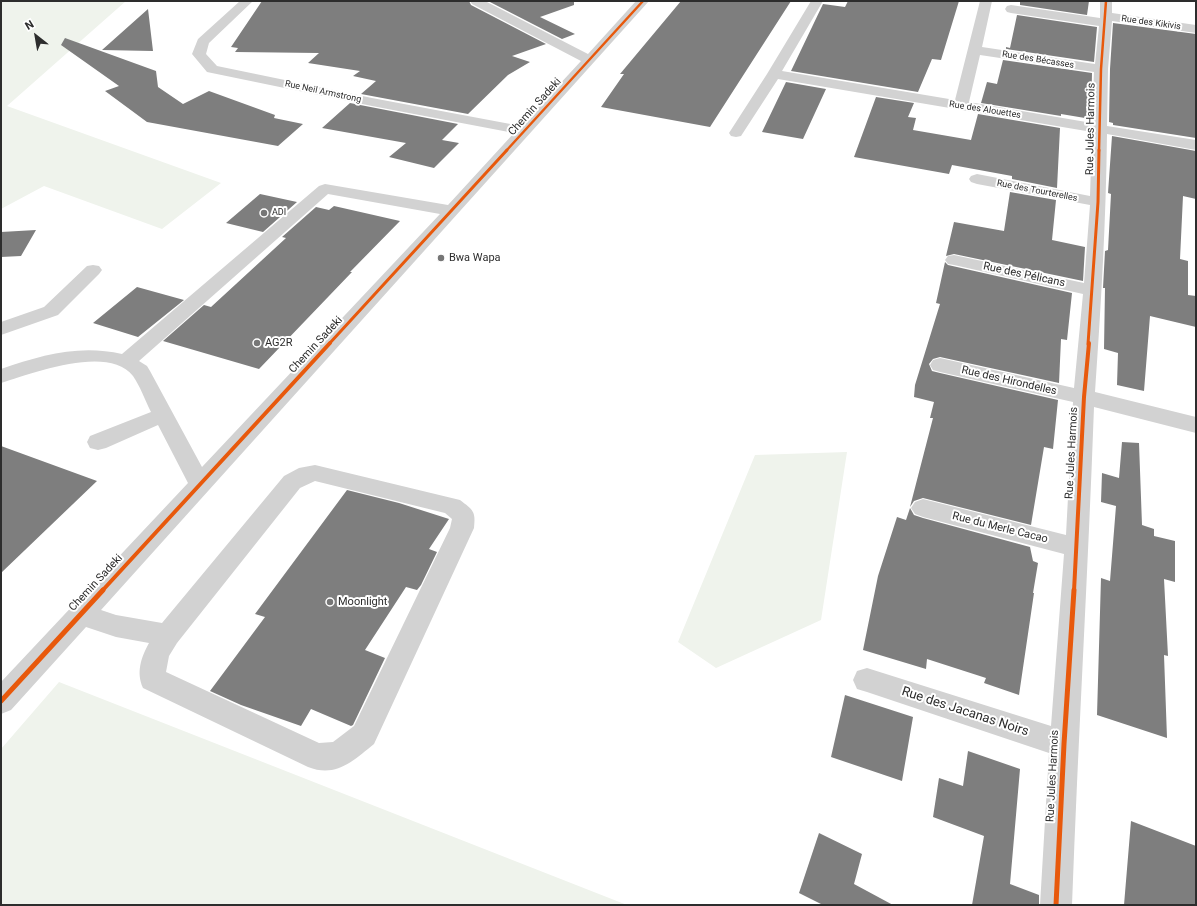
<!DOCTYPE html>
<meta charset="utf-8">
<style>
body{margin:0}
#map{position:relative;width:1197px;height:906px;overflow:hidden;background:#fff;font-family:Roboto,sans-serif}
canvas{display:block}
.frame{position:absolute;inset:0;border:2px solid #2d2d2d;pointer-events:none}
.north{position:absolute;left:16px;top:16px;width:40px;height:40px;-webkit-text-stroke:3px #fff;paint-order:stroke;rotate:329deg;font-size:11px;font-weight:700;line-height:16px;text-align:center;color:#2d2d2d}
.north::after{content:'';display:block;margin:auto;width:14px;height:18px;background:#2d2d2d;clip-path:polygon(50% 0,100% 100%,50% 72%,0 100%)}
</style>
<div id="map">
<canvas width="1197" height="906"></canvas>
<div class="frame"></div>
<div class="north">N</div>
</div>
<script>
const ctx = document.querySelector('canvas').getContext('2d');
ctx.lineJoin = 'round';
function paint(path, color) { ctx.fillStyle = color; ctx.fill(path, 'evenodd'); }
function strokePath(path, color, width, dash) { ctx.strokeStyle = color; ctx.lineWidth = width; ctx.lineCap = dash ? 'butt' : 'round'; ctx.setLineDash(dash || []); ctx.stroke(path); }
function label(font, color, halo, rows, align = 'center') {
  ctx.font = font + ' Roboto,sans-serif'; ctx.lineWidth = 4; ctx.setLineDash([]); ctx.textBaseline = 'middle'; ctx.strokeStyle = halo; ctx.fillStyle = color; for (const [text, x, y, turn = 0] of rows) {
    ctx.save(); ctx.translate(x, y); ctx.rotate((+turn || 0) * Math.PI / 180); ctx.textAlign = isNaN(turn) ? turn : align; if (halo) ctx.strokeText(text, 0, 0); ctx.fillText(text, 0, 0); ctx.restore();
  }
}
paint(new Path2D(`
 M1 1H126L7 106 221 183 162 229 44 186 1 209Z
 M847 452 821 620 716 668 678 642 755 455Z
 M59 682 627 905H1V749Z`), '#eff3ec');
paint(new Path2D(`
 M262 1H469L471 5 546 44 512 56 530 62 508 75 468 114 361 94 376 81 353 76 360 71 308 63 319 53 235 52 238 48 231 47Z
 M488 1H574V5L540 17 575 34 562 39Z
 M681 1H791L710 127 601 107 624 74H620Z
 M848 1H959L941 60 932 59 918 92 791 71 823 4 845 7Z
 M1020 1H1089L1087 15 1020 5Z
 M148 9 153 51 102 50Z
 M1017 15 1097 27 1094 62 1006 49V47L1010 48Z
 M1113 23 1196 34V138L1113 125V123L1109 122 1110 69Z
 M65 38 156 71 158 87 183 104 209 91 275 115 274 118 303 124 278 146 147 122 105 91 119 86 61 45Z
 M1003 60 1092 73 1091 119 1061 114V116L981 103 987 82 997 84Z
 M786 82 826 89 803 139 762 132Z
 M876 97 914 103 908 117 916 118 913 130 971 140 978 114 1060 128 1057 188 1012 179V176L952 165 949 174 854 157Z
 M350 103 458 124 442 140 459 143 434 168 389 157 406 143 322 128Z
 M1112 136 1196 151V199L1183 196 1180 259 1188 261V295L1196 296V327L1150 316 1144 391 1117 385 1118 353 1104 349 1105 288H1103L1105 251 1108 250 1111 194 1108 193Z
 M1010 192 1056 200 1052 240 1085 247 1083 281 954 254 946 256 954 222 1004 231Z
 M260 194 297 202 263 232 226 223Z
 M334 206 400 221 350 272H352L259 369 163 341 204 305 211 307 286 238 282 237 316 207 329 210Z
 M36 230 21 256 1 257V232Z
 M945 262 948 265 1072 293 1067 340 1061 339 1059 383 940 357 933 359 929 364 932 371 940 373 1058 400 1053 449 1044 447 1031 525 923 498 914 501 910 507 933 418H930L934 402 914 397 915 385 940 304 936 303Z
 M137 287 184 300 138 337 93 323Z
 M1122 442 1139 443 1142 525 1154 529V536L1175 541V582L1164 579 1168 656 1164 655 1167 738 1097 715 1101 578 1110 581 1116 506 1101 502 1102 473 1119 478Z
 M1 446 97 481 1 573Z
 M347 490 399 503 449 519 429 549 437 552 421 585 417 590 406 587 365 650 385 658 353 725 351 726 311 709 301 726 241 705 210 691 265 617 255 614Z
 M910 508 914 515 923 518 1030 547 1033 561 1038 563 1033 593H1034L1019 695 984 683 986 678 927 659 926 669 863 650 878 576 897 517 906 520Z
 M845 695 913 717 902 781 831 757Z
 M968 751 1020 769 1010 884 1039 895V905H972L984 836 933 817 939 778 963 786Z
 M1131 821 1196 846V905H1124Z
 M819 833 862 854 854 884 893 905H823L799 893Z`), '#7e7e7e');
paint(new Path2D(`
 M240 1H253L209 43 206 54 217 66 372 98 521 126 581 61 472 4 470 1H485L588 54 636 1H649L101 610 116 615 162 623 284 476 299 468 315 465 460 500C473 510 476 511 474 528L374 744C353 761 336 778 308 767L143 688C136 672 141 658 149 643L116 637 86 627 11 710 1 714V682L188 483 158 425 106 448 98 450 90 448 87 442 90 436 151 412C145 400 140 386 133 376 108 344 31 374 1 383V369C41 355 80 344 122 354L319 186 325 184 448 205 514 133 372 106 207 72 192 54 198 39ZM328 194 440 214 202 467 150 371 147 366 139 361ZM315 481 445 513 452 519 450 528 354 726 333 742 319 743 166 672 169 656 177 643 300 488Z
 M811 1H823L782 71 955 100 980 1H992L982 47 1095 64 1099 26 1011 13 1007 12 1005 9 1007 6 1011 5 1100 18V1H1112V13L1196 25V33L1112 21 1108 69 1107 126 1196 140V150L1107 134C1106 221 1101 306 1095 392L1196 417V433L1094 407C1088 573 1078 739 1072 905H1040L1049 753 867 692 857 689 853 680 857 671 867 668 1051 726 1064 554 923 517 915 514 911 508 915 502 923 499 1066 535 1073 402 940 372 933 370 930 365 933 360 940 358 1074 388 1083 294 954 265 948 264 945 260 948 256 954 255 1084 283 1090 205 977 184 971 182 969 179 971 176 977 174 1090 196 1092 132 778 79 741 136 736 137 731 136 729 133 767 74ZM980 55 1094 72 1092 123 969 102Z
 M93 265 99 266 102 270 99 274 58 315 1 335V322L44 307 87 266Z`), '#d2d2d2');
strokePath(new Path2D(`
 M506 151 643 1
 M1099 151 1101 69 1106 1`), '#e8590c', 2.5);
strokePath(new Path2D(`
 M329 344 507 150
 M1088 344 1098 202 1099 150`), '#e8590c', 3);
strokePath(new Path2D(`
 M102 591 330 343
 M1074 591 1084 397 1089 343`), '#e8590c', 4);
strokePath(new Path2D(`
 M1 701 103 590
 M1056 905 1064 744 1074 590`), '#e8590c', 5);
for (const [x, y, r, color] of [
 [264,213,4,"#767676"],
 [441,258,4,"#767676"],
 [257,343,4,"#767676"],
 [330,602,4,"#767676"]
]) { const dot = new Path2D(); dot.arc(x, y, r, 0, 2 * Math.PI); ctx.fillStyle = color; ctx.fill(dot); strokePath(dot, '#fff', 1.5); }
label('9px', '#2d2d2d', '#fff', [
 ["Rue des Kikivis",1151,23,8],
 ["Rue des Bécasses",1038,60,9],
 ["Rue Neil Armstrong",323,92,12],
 ["Rue des Alouettes",985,110,9],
 ["Rue des Tourterelles",1037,191,11]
]);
label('9px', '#2d2d2d', '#fff', [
 ["ADI",272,213]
], 'left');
label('11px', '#2d2d2d', '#fff', [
 ["Chemin Sadeki",535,107,-48],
 ["Rue Jules Harmois",1091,129,-89],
 ["Rue des Pélicans",1024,275,12],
 ["Chemin Sadeki",316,345,-47],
 ["Rue des Hirondelles",1009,381,13],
 ["Rue Jules Harmois",1072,453,-87],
 ["Rue du Merle Cacao",1000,528,14],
 ["Chemin Sadeki",96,583,-47],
 ["Rue Jules Harmois",1053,776,-87]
]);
label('11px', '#2d2d2d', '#fff', [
 ["Bwa Wapa",449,258],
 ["AG2R",265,343],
 ["Moonlight",338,602]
], 'left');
label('13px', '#2d2d2d', '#fff', [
 ["Rue des Jacanas Noirs",965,712,18]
]);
</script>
